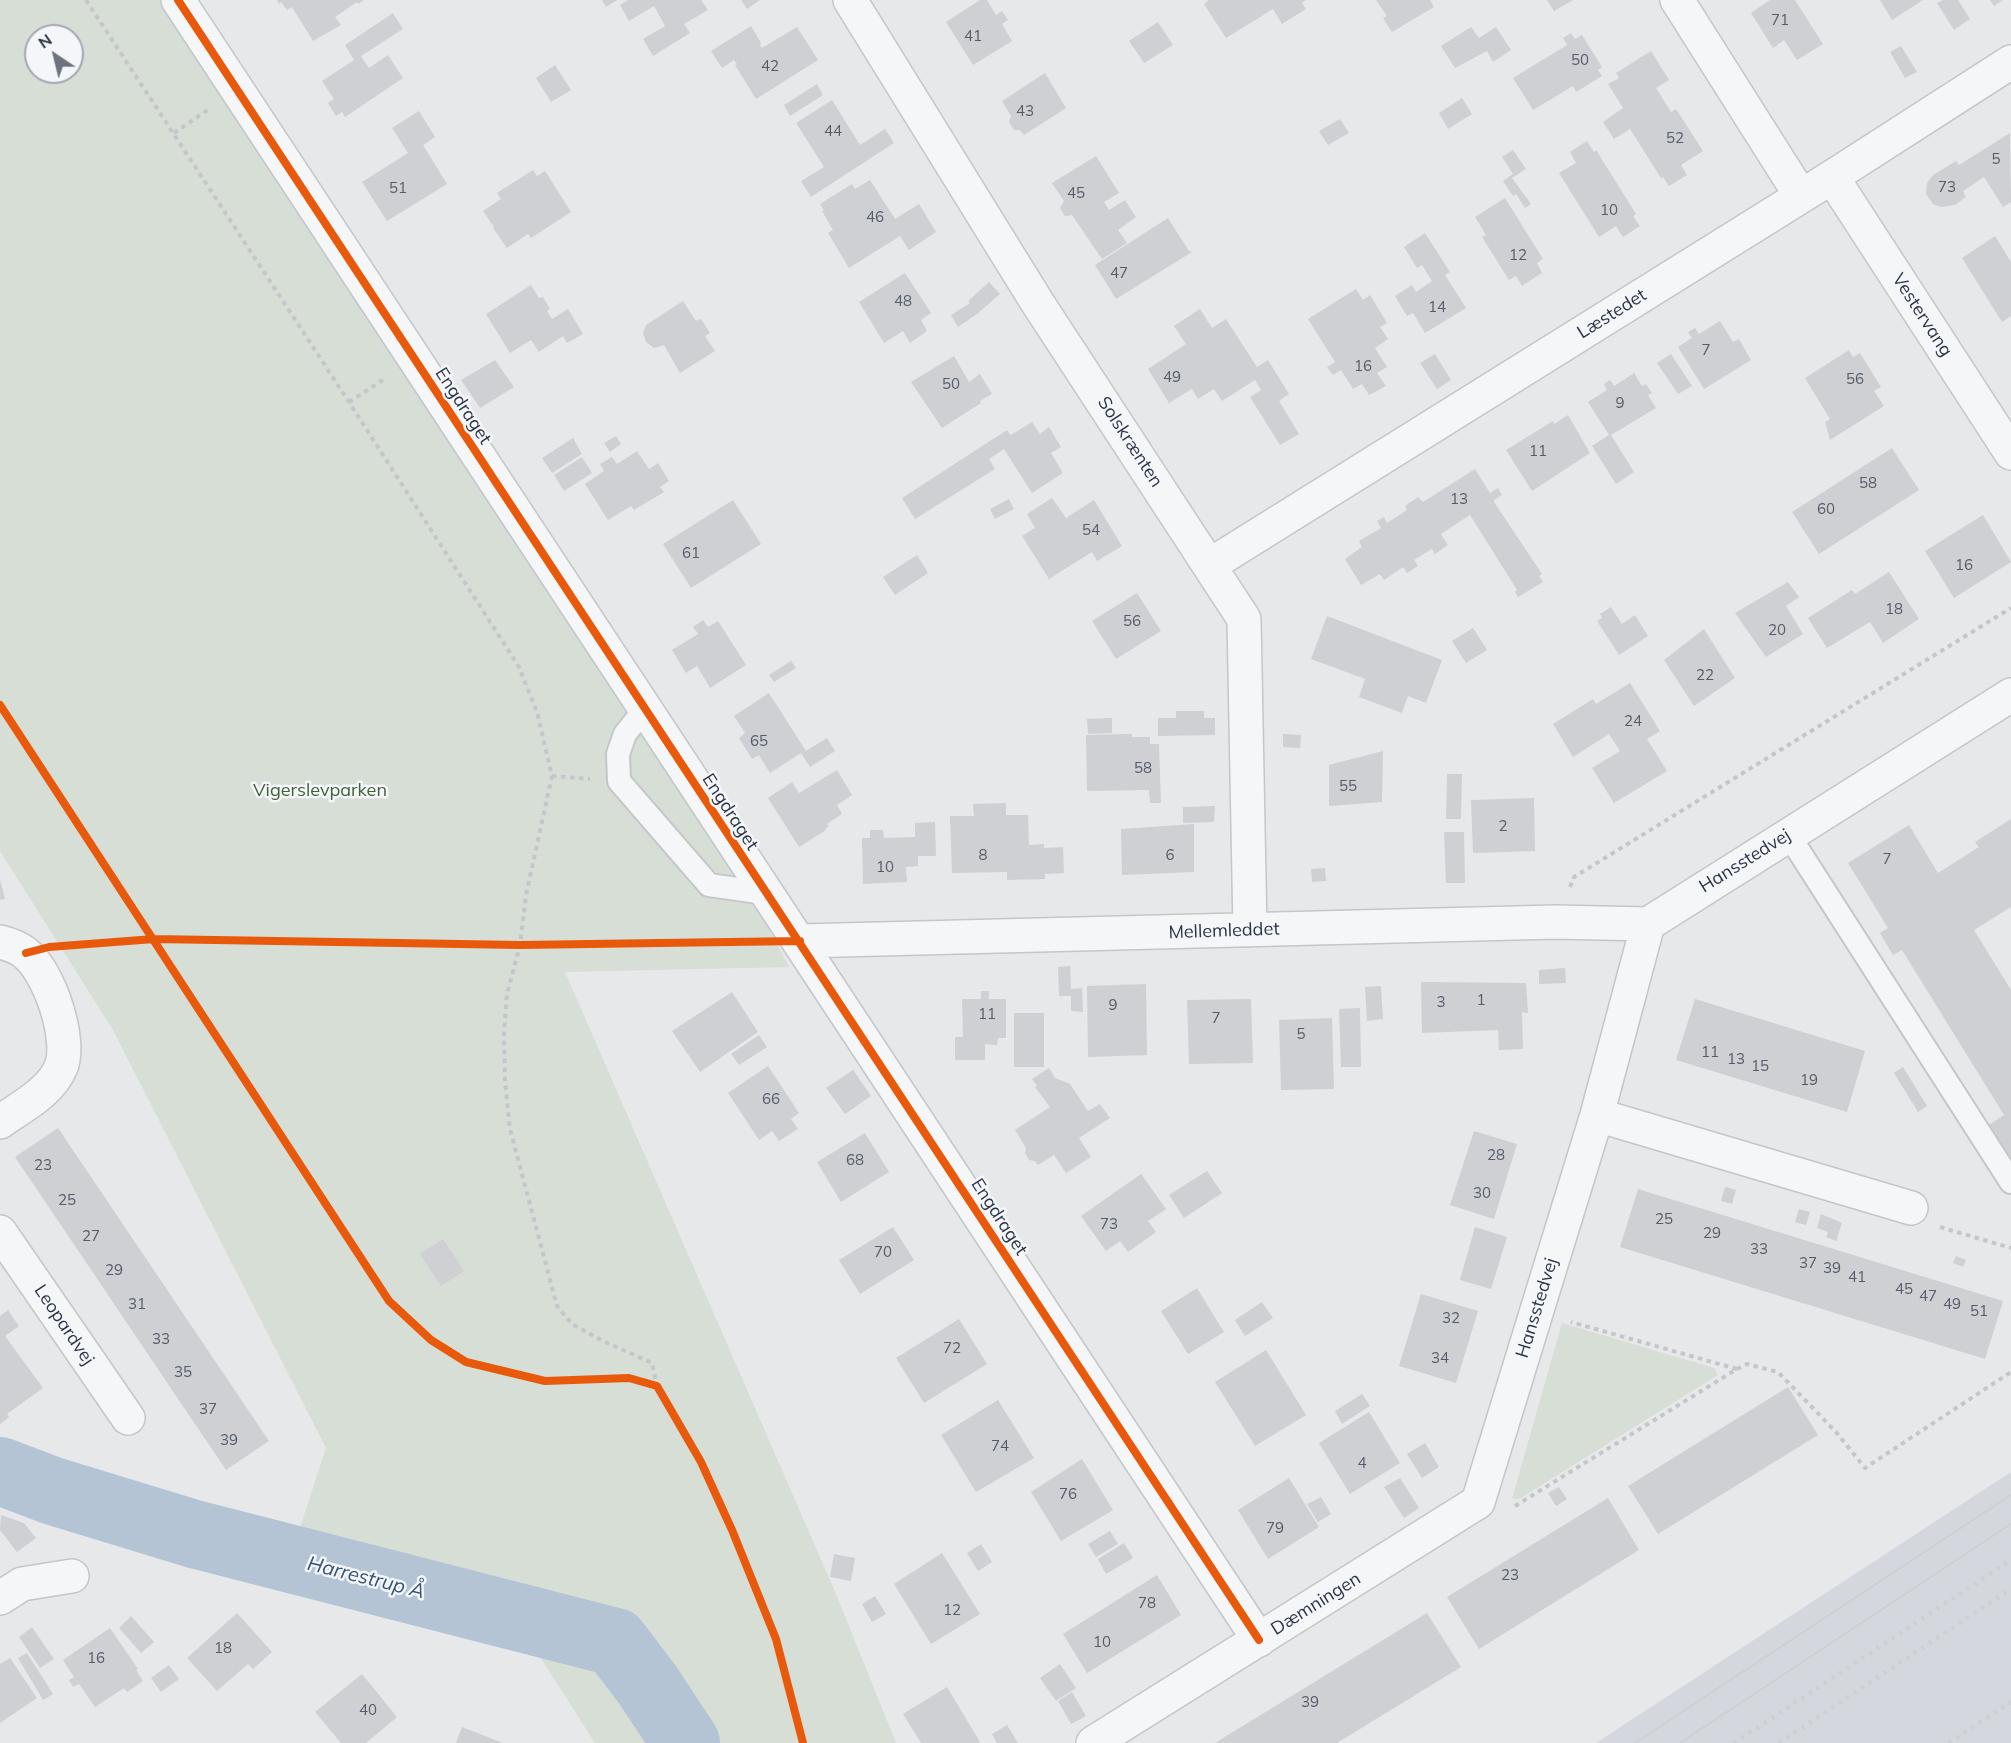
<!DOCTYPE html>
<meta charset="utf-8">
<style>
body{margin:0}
#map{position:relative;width:2011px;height:1743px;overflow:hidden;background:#e6e8ea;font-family:Mulish,sans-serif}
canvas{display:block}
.north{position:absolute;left:24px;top:24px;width:60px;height:60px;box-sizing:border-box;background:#f4f6f9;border:2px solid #a4a8b1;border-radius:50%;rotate:325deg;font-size:16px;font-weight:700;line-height:24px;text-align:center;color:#2b3445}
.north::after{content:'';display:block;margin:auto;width:21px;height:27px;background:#6c737f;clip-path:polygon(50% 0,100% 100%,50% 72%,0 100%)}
</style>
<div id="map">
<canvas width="2011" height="1743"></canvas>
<div class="north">N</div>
</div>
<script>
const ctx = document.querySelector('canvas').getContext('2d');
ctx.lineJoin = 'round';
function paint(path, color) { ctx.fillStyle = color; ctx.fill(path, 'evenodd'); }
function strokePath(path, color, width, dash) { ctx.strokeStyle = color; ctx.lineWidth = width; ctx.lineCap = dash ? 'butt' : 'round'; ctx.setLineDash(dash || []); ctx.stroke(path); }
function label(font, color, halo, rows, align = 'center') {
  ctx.font = font + ' Mulish,sans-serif'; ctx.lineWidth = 5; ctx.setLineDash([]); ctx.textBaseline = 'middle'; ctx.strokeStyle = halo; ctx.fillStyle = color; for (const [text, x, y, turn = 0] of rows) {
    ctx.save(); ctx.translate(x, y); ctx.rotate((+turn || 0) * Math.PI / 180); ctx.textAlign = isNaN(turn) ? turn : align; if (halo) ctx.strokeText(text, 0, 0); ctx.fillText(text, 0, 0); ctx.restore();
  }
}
paint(new Path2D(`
 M2011 1472V1743H1596Z`), '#d4d7dd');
paint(new Path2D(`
 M0 0H161L631 714 761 914 789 967 565 972 836 1594 896 1743H595L535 1649 281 1586 326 1448 113 1030 0 851ZM36 36H72V72H36Z
 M1562 1323 1714 1368 1718 1375 1519 1499H1512Z`), '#d6ded6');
strokePath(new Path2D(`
 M0 1471 53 1491 194 1534 615 1642 647 1684 686 1743`), '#b4c4d5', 68);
paint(new Path2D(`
 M277 0H364L358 4 357 2 335 17 341 25 313 41 292 7 287 10 281 2 279 4Z
 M602 0H617L606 7Z
 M628 0H701L708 10 684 24 690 33 653 56 643 39 665 26 654 6 629 21 620 5Z
 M741 0H760L747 9Z
 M980 0H987L996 15 1002 11 1008 20 1002 24 1012 41 973 65 946 22Z
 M1209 0H1306L1302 3 1306 9 1282 24 1273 9 1226 38 1204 4Z
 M1376 0H1430L1434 7 1392 32 1383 18 1387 16Z
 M1547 0H1573L1554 11Z
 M1770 0H1795L1823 44 1797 60 1784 40 1773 48 1751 13Z
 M1880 0H1923L1892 20Z
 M1943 0H1958L1970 19 1954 30 1937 3Z
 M1990 0H2003L1994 6Z
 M393 13 403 29 361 56 369 68 388 55 403 78 345 117 342 112 336 116 328 103 334 99 322 81 354 60 345 45Z
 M1158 22 1173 45 1144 63 1129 41Z
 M751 26 761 43 760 45 762 48 797 27 818 60 756 99 735 65 737 64 734 60 722 68 711 51Z
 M1471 27 1479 38 1496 27 1511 50 1493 62 1487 51 1455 68 1441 46Z
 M1571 33 1575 39 1582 35 1602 67 1598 70 1602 76 1576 92 1573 86 1533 110 1513 78 1567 45 1563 38Z
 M1901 46 1917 72 1905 78 1890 52Z
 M1651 51 1669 80 1656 88 1671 112 1676 109 1703 151 1681 165 1687 175 1669 186 1663 177 1661 178 1630 129 1614 139 1603 122 1623 108 1608 84 1619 78 1616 73Z
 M555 65 571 90 551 102 536 78Z
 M1045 73 1066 108 1024 135 1020 130H1014L1009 122 1011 116 1002 101Z
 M817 84 823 95 790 116 784 105Z
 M1462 98 1472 114 1448 129 1439 113Z
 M832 100 860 145 885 129 894 143 811 197 801 181 824 167 796 123Z
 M419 111 435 137 423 145 447 184 387 221 362 182 408 153 392 128Z
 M1340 119 1349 133 1328 145 1319 131Z
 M2010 133 2011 202 2003 207 1984 177 1963 191 1966 197 1955 205 1941 207 1933 204 1926 194 1927 183 1933 175 1956 161 1959 165Z
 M1587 141 1594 152 1596 150 1636 214 1633 216 1640 226 1623 237 1616 226 1599 237 1559 173 1576 163 1570 152Z
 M1513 150 1526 169 1512 178 1531 204 1525 208 1516 194 1513 196 1503 181 1513 174 1502 157Z
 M1096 156 1119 193 1104 202 1109 210 1125 200 1136 217 1118 230 1127 243 1102 259 1072 215 1065 216 1060 208 1064 201 1052 183Z
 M533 170 537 176 545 171 571 212 531 238 528 234 507 248 493 228 494 227 483 211 501 199 497 193Z
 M870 180 895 219 919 204 936 232 909 250 900 236 849 268 828 233 833 230 822 211 824 210 820 204 852 184 855 189Z
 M1505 198 1543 259 1537 263 1542 273 1522 286 1516 276 1509 280 1482 237 1486 235 1475 217Z
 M1168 218 1189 251 1192 252 1116 299 1095 265Z
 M1425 233 1450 272 1445 275 1466 308 1425 333 1413 313 1407 316 1395 296 1412 285 1416 292 1432 281 1422 265 1417 268 1404 247Z
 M1995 236 2011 262V316L2002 322 1962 258Z
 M905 273 931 313 921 320 927 331 910 343 903 331 884 343 859 302Z
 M989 282 1000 294 977 314 958 327 951 315 970 303 968 301Z
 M531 285 539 298 543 297 550 309 547 311 552 319 568 309 583 334 567 343 563 336 539 352 531 340 510 353 486 314Z
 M1356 289 1363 300 1370 295 1387 323 1380 327 1388 339 1375 348 1387 367 1377 373 1386 386 1369 395 1362 384 1353 389 1341 370 1333 375 1327 367 1335 362 1308 319Z
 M683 301 696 321 701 319 710 333 705 336 715 351 680 373 664 345 654 348 646 342 643 333 646 325Z
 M1200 309 1212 328 1226 319 1257 367 1268 360 1289 394 1279 401 1299 434 1280 445 1250 397 1261 390 1255 380 1222 401 1214 389 1198 399 1192 389 1169 403 1148 369 1186 344 1174 326Z
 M1720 321 1733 342 1739 339 1751 360 1704 389 1678 347 1692 338 1688 332 1695 328 1699 334Z
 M1849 350 1853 357 1860 353 1881 387 1874 391 1884 406 1830 440 1825 422 1830 419 1805 378Z
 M1435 354 1451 380 1437 389 1420 363Z
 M1671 354 1692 386 1678 394 1657 363Z
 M954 356 969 382 980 374 992 394 980 401 981 403 942 428 911 382Z
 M495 360 514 387 480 408 461 380Z
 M1634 373 1642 386 1646 384 1652 393 1648 395 1656 408 1611 435 1634 472 1616 484 1592 446 1609 435 1588 402 1607 390 1604 384 1610 380 1614 386Z
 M1568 415 1590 453 1532 491 1506 450 1553 421 1554 424Z
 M1032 422 1040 434 1049 427 1061 447 1051 453 1063 473 1032 493 1004 449 989 459 995 469 915 519 902 498 1007 430 1011 435Z
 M616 436 621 444 610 452 604 443Z
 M573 438 582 454 552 473 542 458Z
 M1892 448 1919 490 1819 554 1792 512Z
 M637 451 649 469 658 463 669 481 660 487 664 492 634 510 631 506 608 520 585 484 604 471 600 464 612 457 617 464Z
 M582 457 592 473 564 491 554 475Z
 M1475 469 1490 493 1498 488 1502 495 1494 500V502L1542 574 1539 576 1543 582 1518 597 1515 592 1517 590 1470 515 1441 534 1448 545 1435 554 1432 549 1414 560 1418 566 1407 573 1403 567 1384 580 1380 574 1361 585 1345 559 1362 547 1359 541 1381 528 1377 521 1384 517 1387 523 1407 510 1405 506 1418 497 1423 502Z
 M1052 498 1066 518 1094 500 1122 546 1097 561 1092 552 1049 579 1022 536 1035 528 1027 514Z
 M1009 499 1014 509 995 519 990 509Z
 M733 500 761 544 691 588 663 544Z
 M1983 515 2011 562 1954 598 1925 551Z
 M917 555 928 573 895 595 883 577Z
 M1889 572 1919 619 1883 643 1870 622 1827 648 1808 618 1852 590 1855 594Z
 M1788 582 1799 597 1786 606 1803 634 1766 657 1735 613Z
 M1137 593 1161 631 1116 659 1092 621Z
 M1611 607 1622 624 1635 615 1648 636 1619 655 1597 621 1602 618 1600 614Z
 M1327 616 1442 660 1426 703 1408 696 1402 713 1359 697 1365 679 1311 659Z
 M703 620 708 627 718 621 746 665 710 688 697 666 686 673 672 650 698 634 693 627Z
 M1473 628 1487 650 1466 663 1452 641Z
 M1704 629 1735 678 1694 706 1664 660Z
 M791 661 796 668 774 682 769 675Z
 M1630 683 1660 731 1647 739 1667 771 1614 803 1592 768 1620 751 1609 734 1573 757 1553 724 1593 699 1596 704Z
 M769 693 806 751 827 738 835 751 810 767 801 753 770 773 759 755 752 759 739 738 745 733 734 716Z
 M1176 711H1204V718H1215V735L1158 736V718H1176Z
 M1112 718V733L1088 734 1087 719Z
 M1132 734V737H1150V744H1159L1161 803H1150L1149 790 1087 791 1086 735Z
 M1283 734 1301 735 1300 748 1283 747Z
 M1383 751 1382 802 1329 806V765Z
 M837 770 852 795 837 805 842 814 827 824 829 826 825 829 826 830 799 847 768 798 792 782 799 793Z
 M1447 774H1462L1461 819H1446Z
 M1534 798 1535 851 1473 853 1471 800Z
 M1006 803V815H1028L1029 845 1044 844V848L1063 847 1064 873 1045 874V879L1007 880V872L952 873 950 816H974L973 804Z
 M1215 806 1214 822 1183 823V807Z
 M2011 819V907L1974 930 2011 990V1156L2009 1157 1989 1125 2004 1115 1902 950 1893 955 1880 933 1888 928 1848 863 1909 825 1938 873 1979 847 1975 842Z
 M935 822 936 856H918V866L906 867 907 882 863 884 862 838H870V830H883L884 838 915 837V823Z
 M1194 824V872L1122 875 1121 829Z
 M1444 832H1464L1465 883H1446Z
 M1325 868 1326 881 1312 882 1311 869Z
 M0 880 5 899 0 900Z
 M1070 966 1071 989 1082 988 1083 1012 1071 1011V996H1059L1058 967Z
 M1565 968 1566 983 1539 984V970Z
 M1421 982 1526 983 1528 1013 1522 1012 1523 1049 1499 1050 1498 1030 1422 1033Z
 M1146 984 1147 1055 1088 1057 1087 986Z
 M1381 986 1383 1019 1367 1021 1365 987Z
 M981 991H989V999H1006V1038H998L997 1045 985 1044V1060H955V1037H963L962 999H981Z
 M732 992 758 1032 700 1072 672 1031Z
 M1251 999 1253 1063 1189 1064 1187 1000Z
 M1695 999 1865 1051 1847 1112 1676 1060Z
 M1360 1008 1361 1067H1341L1339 1009Z
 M1014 1013H1044V1067H1014Z
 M1332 1018 1334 1089 1281 1090 1279 1020Z
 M759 1035 767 1047 739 1065 731 1054Z
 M768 1066 799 1113 791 1119 798 1129 779 1141 772 1131 759 1140 728 1093Z
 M1903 1067 1927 1106 1918 1112 1894 1073Z
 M1049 1068 1055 1078 1070 1084 1088 1111 1100 1104 1110 1118 1079 1138 1091 1157 1066 1173 1054 1155 1038 1165 1035 1161 1029 1160 1025 1153 1026 1148 1015 1130 1050 1107 1035 1087 1037 1086 1032 1079Z
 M853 1070 871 1096 845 1114 826 1088Z
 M58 1128 269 1441 226 1470 15 1157Z
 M1474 1131 1517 1144 1494 1219 1450 1205Z
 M865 1133 889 1172 841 1202 817 1162Z
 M1207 1171 1222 1193 1184 1218 1169 1195Z
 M1141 1174 1166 1209 1148 1221 1156 1232 1128 1252 1120 1241 1106 1251 1081 1216Z
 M1725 1187 1736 1190 1732 1204 1721 1201Z
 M1638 1189 2003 1301 1985 1359 1620 1247Z
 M1799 1209 1810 1212 1806 1225 1795 1222Z
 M1821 1214 1842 1223 1836 1241 1826 1237 1828 1232 1817 1228Z
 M893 1227 914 1260 860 1294 839 1260Z
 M1475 1227 1507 1237 1491 1289 1460 1280Z
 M443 1239 464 1271 441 1286 420 1254Z
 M1956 1256 1966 1260 1963 1267 1953 1263Z
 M1197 1288 1224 1332 1188 1354 1161 1311Z
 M1421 1294 1478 1311 1456 1383 1399 1366Z
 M1262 1302 1273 1318 1245 1336 1235 1320Z
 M8 1310 19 1326 5 1336 43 1388 7 1414 9 1417 0 1424V1316Z
 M959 1319 987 1364 924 1403 896 1358Z
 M1266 1350 1306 1415 1255 1446 1215 1382Z
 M1788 1387 1818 1435 1658 1534 1628 1486Z
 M1362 1394 1370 1406 1342 1424 1335 1411Z
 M998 1400 1034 1458 976 1492 941 1435Z
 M1369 1412 1400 1463 1350 1494 1319 1443Z
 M1425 1443 1439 1467 1422 1478 1407 1454Z
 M1082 1459 1113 1510 1061 1541 1031 1492Z
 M1289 1478 1319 1527 1268 1559 1238 1510Z
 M1400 1478 1419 1508 1404 1518 1384 1487Z
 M1559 1487 1567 1499 1556 1506 1548 1493Z
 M1321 1497 1331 1514 1318 1522 1307 1504Z
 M1608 1498 1639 1550 1479 1649 1447 1597Z
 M1 1515 24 1523 36 1538 17 1552 0 1530Z
 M1110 1531 1118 1544 1096 1557 1088 1544Z
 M1124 1543 1133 1558 1106 1574 1098 1559Z
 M981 1544 992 1562 978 1571 967 1553Z
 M942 1553 980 1614 931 1644 894 1584Z
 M834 1554 855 1558 851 1581 830 1577Z
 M1157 1575 1181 1615 1087 1673 1063 1634Z
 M875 1596 886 1614 872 1622 862 1604Z
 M237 1613 272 1652 253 1669 248 1664 217 1691 187 1658Z
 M1427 1613 1461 1667 1337 1743H1215Z
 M131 1616 154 1642 141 1653 119 1628Z
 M32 1627 54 1659 40 1668 19 1637Z
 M110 1628 138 1669 136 1670 143 1681 127 1692 124 1688 95 1707 79 1684 73 1687 69 1680 74 1677 63 1660Z
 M27 1653 53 1694 43 1700 18 1658Z
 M10 1658 37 1698 0 1723V1664Z
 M1060 1664 1076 1688 1056 1701 1040 1678Z
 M169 1665 179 1679 161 1692 151 1678Z
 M362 1674 397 1717 366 1743H341L315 1712Z
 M947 1687 980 1742 978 1743H921L903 1714Z
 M1072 1692 1086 1716 1071 1724 1058 1701Z
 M1007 1725 1018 1743H997L992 1734Z
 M462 1727 503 1743H456Z`), '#ced0d3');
const lane = new Path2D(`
 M645 709 625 734 618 754 619 781 709 885 765 893
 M1788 834 2011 1182`);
const street = new Path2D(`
 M178 0 1259 1640
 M850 0 1037 302 1244 619 1250 930
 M1677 0 1801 196
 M1832 177 2011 453
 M1210 565 1832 177 2011 62
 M800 941 1555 922 1648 924
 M0 942C8 944 19 948 25 953 49 971 72 1039 61 1067 51 1092 21 1107 0 1122
 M1597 1115 1911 1208
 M0 1232 128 1418
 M0 1598 22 1584 72 1576
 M1093 1743 1478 1502 1597 1115 1648 924 2011 695`);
strokePath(lane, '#c4c6c8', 26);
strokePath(street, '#c4c6c8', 36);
strokePath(new Path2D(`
 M86 0 349 402 519 667 537 712 552 776 526 895 520 945 507 994 504 1033 505 1081 510 1129 557 1306 572 1324 603 1341 652 1363 657 1386
 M174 133 209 109
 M349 402 386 378
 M552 776 590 779
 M1570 887 1574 877 2011 608
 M1940 1227 2011 1248
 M1737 1369 1747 1364 1778 1372 1836 1432 1865 1468 2011 1372
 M1515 1506 1737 1369 1571 1322`), '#c5c6ca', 4, [4.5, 4.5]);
strokePath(lane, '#f5f6f7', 22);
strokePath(street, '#f5f6f7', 33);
strokePath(new Path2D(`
 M1635 1743 2011 1495
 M1680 1743 2011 1524`), '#cecfd2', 1.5);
strokePath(new Path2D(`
 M1734 1743 2011 1560
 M1779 1743 2011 1589
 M1949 1743 2011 1702`), '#cecfd2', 4.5, [3, 6]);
strokePath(new Path2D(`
 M178 0 1259 1640
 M0 705 389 1301 431 1340 466 1362 545 1381 629 1378 657 1386 701 1462 732 1530 776 1639 803 1743
 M26 953 49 947 154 939 520 945 800 941`), '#e8590c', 8);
label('15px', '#545c69', null, [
 ["71",1780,20],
 ["41",973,36],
 ["50",1580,60],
 ["42",770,66],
 ["43",1025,111],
 ["44",833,131],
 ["52",1675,138],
 ["5",1996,159],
 ["73",1947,187],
 ["51",398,188],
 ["45",1076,193],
 ["10",1609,210],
 ["46",875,217],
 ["12",1518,255],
 ["47",1119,273],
 ["48",903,301],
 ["14",1437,307],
 ["7",1706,350],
 ["16",1363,366],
 ["49",1172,377],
 ["56",1855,379],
 ["50",951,384],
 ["9",1620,403],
 ["11",1538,451],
 ["58",1868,483],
 ["13",1459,499],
 ["60",1826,509],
 ["54",1091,530],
 ["61",691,553],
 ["16",1964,565],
 ["18",1894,609],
 ["56",1132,621],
 ["20",1777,630],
 ["22",1705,675],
 ["24",1633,721],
 ["65",759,741],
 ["58",1143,768],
 ["55",1348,786],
 ["2",1503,826],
 ["8",983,855],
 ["6",1170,855],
 ["7",1887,859],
 ["10",885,867],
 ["1",1481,1000],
 ["3",1441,1002],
 ["9",1113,1005],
 ["11",987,1014],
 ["7",1216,1018],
 ["5",1301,1034],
 ["11",1710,1052],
 ["13",1736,1059],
 ["15",1760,1066],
 ["19",1809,1080],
 ["66",771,1099],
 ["28",1496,1155],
 ["68",855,1160],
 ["23",43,1165],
 ["30",1482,1193],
 ["25",67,1200],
 ["25",1664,1219],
 ["73",1109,1224],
 ["29",1712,1233],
 ["27",91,1236],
 ["33",1759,1249],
 ["70",883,1252],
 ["37",1808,1263],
 ["39",1832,1268],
 ["29",114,1270],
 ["41",1857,1277],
 ["45",1904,1289],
 ["47",1928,1296],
 ["31",137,1304],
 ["49",1952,1304],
 ["51",1979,1311],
 ["32",1451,1318],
 ["33",161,1339],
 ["72",952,1348],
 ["34",1440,1358],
 ["35",183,1372],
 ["37",208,1409],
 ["39",229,1440],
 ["74",1000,1446],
 ["4",1362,1463],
 ["76",1068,1494],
 ["79",1275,1528],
 ["23",1510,1575],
 ["78",1147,1603],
 ["12",952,1610],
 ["10",1102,1642],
 ["18",223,1648],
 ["16",96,1658],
 ["39",1310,1702],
 ["40",368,1710]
]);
label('18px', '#2b3445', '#f4f6f9', [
 ["Læstedet",1612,314,-32],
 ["Vestervang",1922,315,57],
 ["Engdraget",463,406,57],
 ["Solskrænten",1130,442,57],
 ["Engdraget",730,812,57],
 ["Hansstedvej",1745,861,-32],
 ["Mellemleddet",1224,931,-2],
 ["Engdraget",999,1217,57],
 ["Hansstedvej",1537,1308,-73],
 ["Leopardvej",64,1325,56],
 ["Dæmningen",1316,1604,-32]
]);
label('18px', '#3f6138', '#f4f6f9', [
 ["Vigerslevparken",320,791]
]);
label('italic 20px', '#34527a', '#f4f6f9', [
 ["Harrestrup Å",366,1578,14]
]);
</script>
